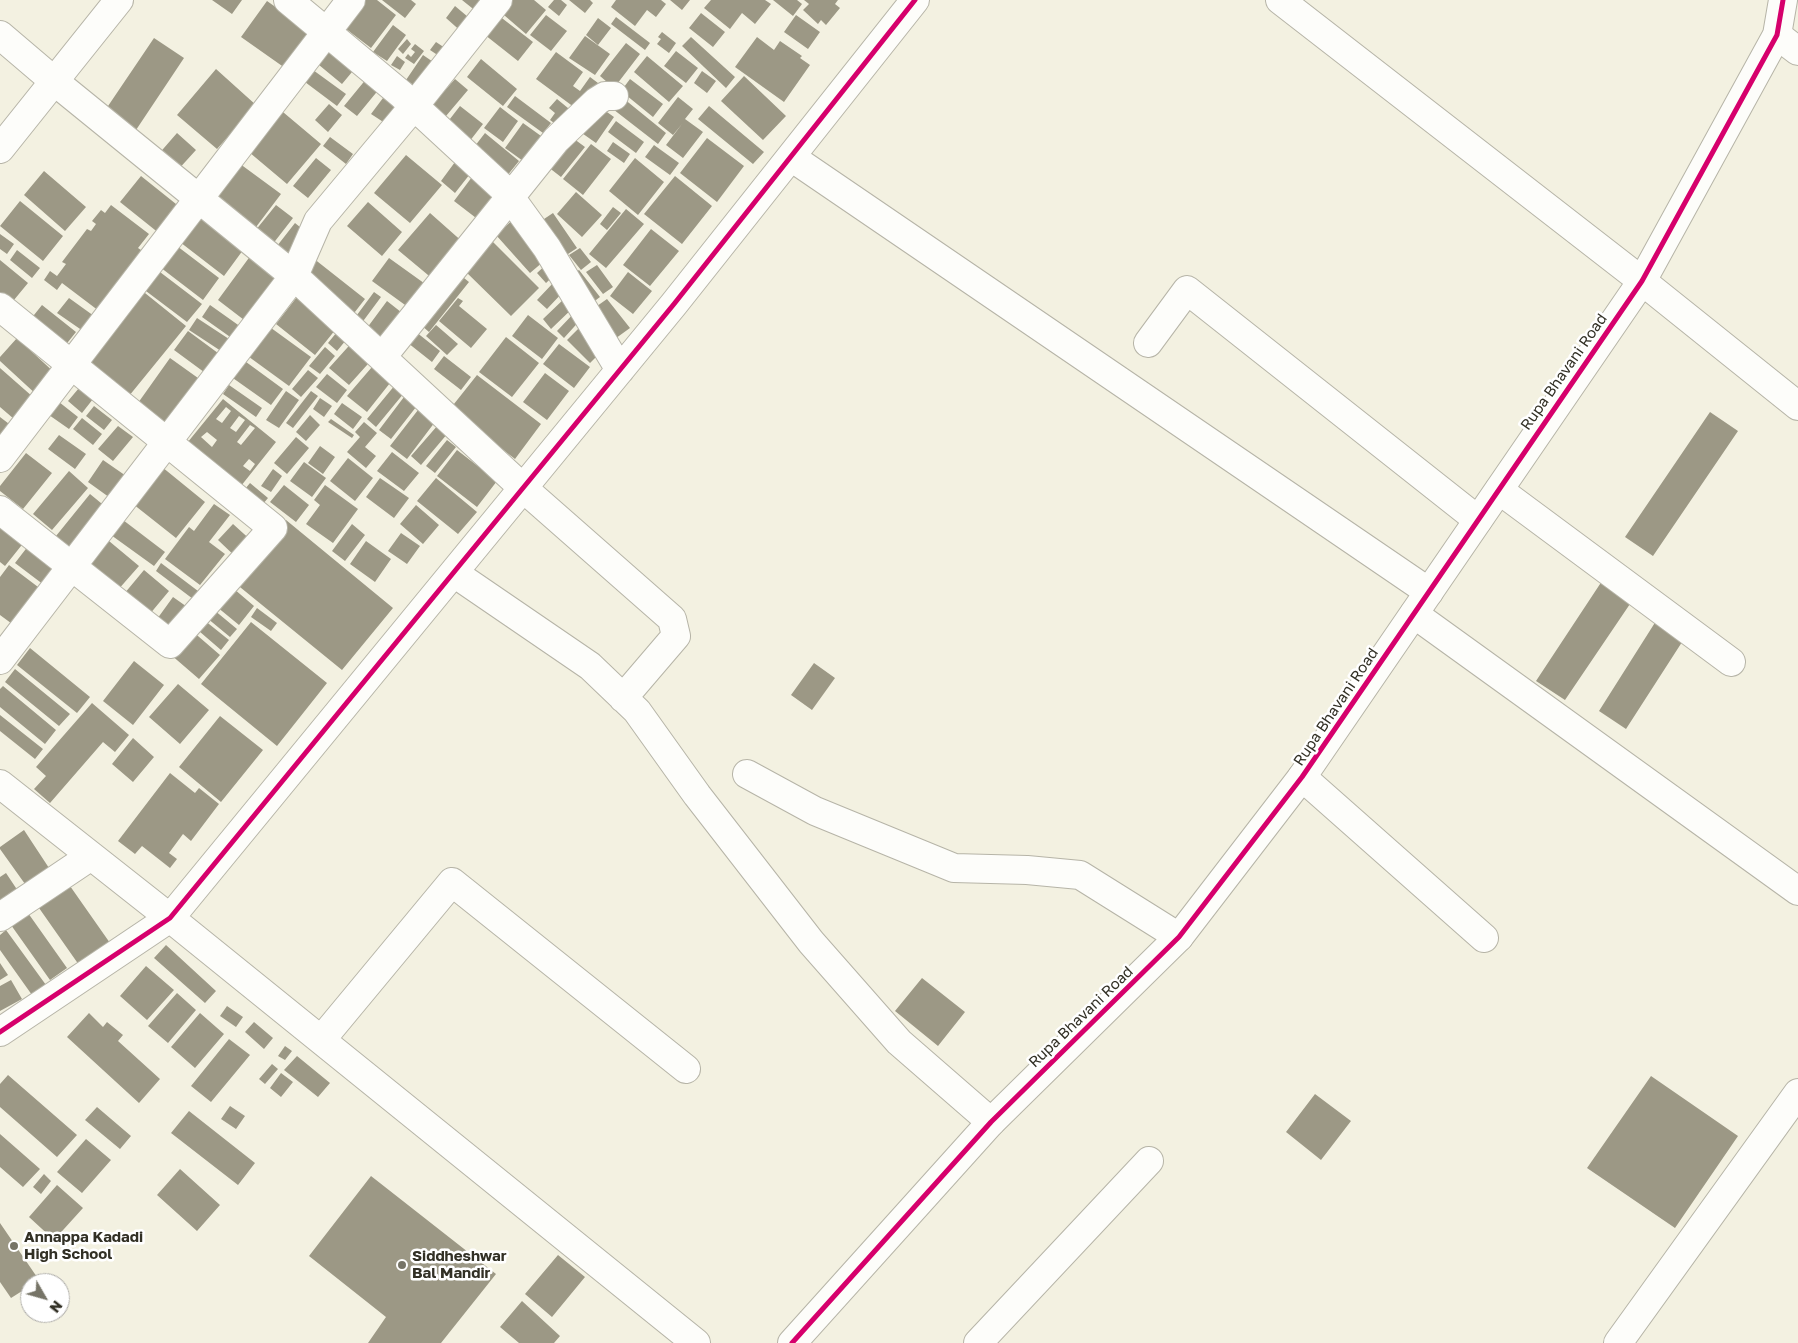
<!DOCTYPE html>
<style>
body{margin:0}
#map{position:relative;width:1798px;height:1343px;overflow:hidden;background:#f3f1e1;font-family:"Golos Text",sans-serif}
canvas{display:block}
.north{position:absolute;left:20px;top:1273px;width:50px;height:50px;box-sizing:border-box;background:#fff;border:1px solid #adaca8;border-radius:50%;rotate:128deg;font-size:14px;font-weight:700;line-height:20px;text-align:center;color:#323025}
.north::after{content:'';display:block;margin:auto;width:18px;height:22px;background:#767467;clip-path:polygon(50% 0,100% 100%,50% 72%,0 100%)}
</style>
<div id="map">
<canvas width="1798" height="1343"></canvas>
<div class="north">N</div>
</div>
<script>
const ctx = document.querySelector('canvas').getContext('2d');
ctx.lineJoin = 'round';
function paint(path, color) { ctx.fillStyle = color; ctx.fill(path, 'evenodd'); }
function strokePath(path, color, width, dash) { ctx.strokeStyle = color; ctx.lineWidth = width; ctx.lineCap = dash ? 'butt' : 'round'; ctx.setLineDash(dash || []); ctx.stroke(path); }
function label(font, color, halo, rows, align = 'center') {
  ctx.font = font + ' "Golos Text",sans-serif'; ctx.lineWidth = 5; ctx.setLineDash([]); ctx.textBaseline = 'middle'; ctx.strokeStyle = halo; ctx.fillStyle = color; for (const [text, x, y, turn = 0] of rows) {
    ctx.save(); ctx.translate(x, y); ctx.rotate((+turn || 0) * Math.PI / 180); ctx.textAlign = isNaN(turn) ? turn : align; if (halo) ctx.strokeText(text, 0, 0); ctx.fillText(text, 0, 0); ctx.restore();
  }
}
paint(new Path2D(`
 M212 0H242L232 14Z
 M354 0H377L396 15 371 48 337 22Z
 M382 0H411L416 4 405 18Z
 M462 0H487L477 12Z
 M504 0H534L546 10 526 34 497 9Z
 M554 0H561L567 5 559 16 548 7Z
 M569 0H590L593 3 585 13Z
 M616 0H661L666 4 656 17 647 10 635 26 611 7Z
 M670 0H690L682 10Z
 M711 0H765L771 4 755 24 742 13 730 29 704 8Z
 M773 0H797L802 4 793 16Z
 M804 0H838L835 4 840 8 826 25 821 20 818 24 803 10 809 4Z
 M267 1 311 32 285 68 241 37Z
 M455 6 474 22 464 34 446 18Z
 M494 12 533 42 518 61 480 31Z
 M701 13 725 32 713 47 689 28Z
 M546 15 567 31 551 51 530 35Z
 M796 15 820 32 808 49 784 32Z
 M616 17 650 43 645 50 611 24Z
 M598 18 611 28 598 45 586 35Z
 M393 25 406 35 387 61 373 52Z
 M662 32 676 43 669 53 657 44 661 39 658 37Z
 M585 36 610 54 595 75 569 58Z
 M691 37 735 77 726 88 682 46Z
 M757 37 774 50 780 41 802 56 800 58 810 65 784 102 735 67Z
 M154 38 184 58 134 133 104 112Z
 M407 39 411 44 403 54 398 49Z
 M436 42 448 50 442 58 430 50Z
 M626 43 640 54 614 88 600 76Z
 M415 44 424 51 414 64 405 58 408 54 411 57 415 52 411 49Z
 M323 47 352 72 342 84 313 60Z
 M676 51 698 68 686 83 664 66Z
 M556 52 583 72 573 86 580 91 590 77 602 86 582 113 536 79Z
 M423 55 442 68 424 92 406 80Z
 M397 56 405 62 400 70 391 65Z
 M647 56 683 86 669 102 634 72Z
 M481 59 517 89 503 106 467 77Z
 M216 69 256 105 217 149 177 115Z
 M313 70 346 94 337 106 305 82Z
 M702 71 716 81 707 93 694 83Z
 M744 76 786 116 763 140 721 101Z
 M367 78 380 88 357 116 344 106Z
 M455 79 468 90 446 116 432 105Z
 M630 79 663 104 653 117 621 91Z
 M386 94 405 107 391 127 371 114Z
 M618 94 666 133 658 144 609 106Z
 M515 96 551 123 543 133 507 107Z
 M678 97 693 109 685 119 703 132 683 158 666 145 682 124 673 135 658 123Z
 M557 99 574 113 561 128 550 120 555 113 549 108Z
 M329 104 342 115 328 132 315 120Z
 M597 105 614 117 596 143 579 131Z
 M460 106 483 124 469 142 446 124Z
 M709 106 764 152 753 164 698 119Z
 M277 107 321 144 287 184 243 147Z
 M500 107 518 121 503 142 484 128Z
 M616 121 644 142 636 153 608 132Z
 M523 123 548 141 530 166 505 148Z
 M177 133 196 150 176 172 157 156Z
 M485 133 519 161 502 182 468 155Z
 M566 133 585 147 561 177 543 163Z
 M330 137 353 154 346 164 323 146Z
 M707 138 744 166 717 202 680 173Z
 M613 142 630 154 624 163 607 151Z
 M591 144 611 159 583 195 563 179Z
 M654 145 679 163 670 175 645 157Z
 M406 155 442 185 410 223 374 193Z
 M232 158 281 194 253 231 205 195Z
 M316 158 331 170 308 198 293 186Z
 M635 158 664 182 638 215 609 191Z
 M455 162 470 174 455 193 441 181Z
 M44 171 86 207 65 231 24 195Z
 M141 176 181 208 160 234 120 202Z
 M675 176 712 206 682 244 644 214Z
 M472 177 499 197 480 221 454 201Z
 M576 192 602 215 582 237 557 214Z
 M20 201 63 236 43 261 0 226Z
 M368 202 402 232 382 256 347 226Z
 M111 205 149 234 138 248 144 252 99 311 62 283 57 290 44 280 50 271 57 276 66 264 62 262 87 229 91 231 96 224 92 221 101 210 105 213Z
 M276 205 293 218 272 245 255 231Z
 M613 207 621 213 607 230 600 224Z
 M626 209 644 224 606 268 589 254Z
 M199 210 246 246 224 276 176 239Z
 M430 213 465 244 434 280 398 250Z
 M553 213 577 248 562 258 538 223Z
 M516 217 550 256 530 273 496 235Z
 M295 223 311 236 292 259 277 246Z
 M651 229 679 251 650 286 623 265Z
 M0 234 14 244 7 254 0 249Z
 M492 241 539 288 511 316 464 270Z
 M173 243 219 278 203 300 156 264Z
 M580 248 591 262 581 270 569 255Z
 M17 250 40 268 32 278 10 260Z
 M251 255 282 278 248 323 218 300Z
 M313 258 365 299 351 317 299 276Z
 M389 258 428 286 412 310 372 281Z
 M0 260 28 283 9 306 0 299Z
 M551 260 560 270 546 283 537 273Z
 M597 265 613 287 603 294 586 272Z
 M156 269 202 304 187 322 142 288Z
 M454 270 469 282 429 332 414 319Z
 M579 270 600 297 588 306 567 278Z
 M628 272 652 291 633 314 610 296Z
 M554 282 564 291 547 309 537 300Z
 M140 289 186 326 129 396 83 360Z
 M374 292 381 297 358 328 351 323Z
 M300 293 340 324 315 355 276 324Z
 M566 297 575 306 551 329 543 319Z
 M69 298 94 316 83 331 57 313Z
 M458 298 463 301 459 306 487 329 471 348 439 321Z
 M607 299 630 328 612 341 590 311Z
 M387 301 406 316 383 346 364 332Z
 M42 305 76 332 60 352 26 325Z
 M210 305 241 327 233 339 202 317Z
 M576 311 583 317 564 338 557 331Z
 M528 315 558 338 542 359 512 336Z
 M197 318 232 341 224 353 189 330Z
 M267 325 311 357 289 386 245 354Z
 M436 325 458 344 447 355 426 336Z
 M581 326 604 349 590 363 567 340Z
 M341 327 351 334 337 351 328 343Z
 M188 331 222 356 208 375 174 350Z
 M416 332 440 351 432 362 408 343Z
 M506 337 539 363 512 397 479 372Z
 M17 338 57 375 38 396 0 361V357Z
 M356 338 376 355 349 385 329 368Z
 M559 344 590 367 574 388 543 364Z
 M325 347 335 356 320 374 309 366Z
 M444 356 471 377 461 390 434 369Z
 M170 358 205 383 173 428 138 403Z
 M242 359 283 389 271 405 230 376Z
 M372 367 390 383 367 412 347 396Z
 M0 368 33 397 14 419 0 407Z
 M308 370 318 378 301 397 292 389Z
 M545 373 569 391 547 420 523 402Z
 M327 374 347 390 337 403 316 387Z
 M477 375 541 424 515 459 450 409Z
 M400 379 409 387 376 427 367 419Z
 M229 385 262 408 256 417 223 394Z
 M79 388 93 399 82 413 68 401Z
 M286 391 299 400 279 428 266 420Z
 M311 391 318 396 293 428 286 423Z
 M407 393 420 402 391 439 379 430Z
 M320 398 332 406 324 417 313 409Z
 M223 399 276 442 237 491 183 448ZM226 407 231 411 222 423 216 419ZM239 416 245 420 236 432 230 428ZM250 425 255 428 241 445 237 442ZM207 432 217 440 212 447 201 437ZM249 459 255 464 250 471 243 466Z
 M425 401 441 414 407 459 390 446Z
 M59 402 78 417 69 429 49 415Z
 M342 403 362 417 353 429 334 414Z
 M94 406 112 420 104 430 86 416Z
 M1710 412 1738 431 1653 556 1625 537Z
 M310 415 320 425 306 441 296 432Z
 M0 417 17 430 0 439Z
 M82 418 102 434 93 445 73 429Z
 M331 419 354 435 352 438 328 422Z
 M364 422 377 433 365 447 376 456 366 468 347 452 360 437 355 432Z
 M438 425 448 433 421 465 411 456Z
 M118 426 133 437 113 461 98 449Z
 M59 435 86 454 75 469 48 449Z
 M296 437 309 448 287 474 274 463Z
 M447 440 456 447 435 473 426 466Z
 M320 446 335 457 323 474 308 463Z
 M457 450 497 481 477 507 437 476Z
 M392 452 419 473 404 491 377 471Z
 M26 453 52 473 23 509 0 491V486Z
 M348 458 373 478 355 501 330 481Z
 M103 460 129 478 113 500 88 482Z
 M304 462 326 478 312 497 290 481Z
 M162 467 205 502 176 538 133 504Z
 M273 469 282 476 271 492 261 486Z
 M69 471 88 488 52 530 33 514Z
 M380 478 409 498 394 518 366 497Z
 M436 478 477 512 458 534 417 501Z
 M250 483 268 498 257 511 240 495Z
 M284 485 309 505 296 522 270 502Z
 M325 485 358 509 333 543 306 524 320 505 314 500Z
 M90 494 107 508 74 550 56 536Z
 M214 504 230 515 209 542 225 554 200 585 165 559 189 527 194 531Z
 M416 505 439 525 423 544 400 524Z
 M0 520 25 541 5 566 0 562Z
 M123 520 165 552 154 566 111 535Z
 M286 520 393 608 342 670 235 583Z
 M233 524 254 543 239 560 218 540Z
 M352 524 365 535 345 561 332 551Z
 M401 533 420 546 407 564 388 551Z
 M32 541 65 566 48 588 15 563Z
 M109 541 139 566 117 591 88 566Z
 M366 541 391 559 375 582 350 564Z
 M161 563 198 591 193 599 156 571Z
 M9 565 46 593 19 629 0 615V577Z
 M144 570 169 591 144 621 119 600Z
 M1602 581 1632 601 1565 700 1536 681Z
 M227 583 254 606 239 625 211 602Z
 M173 597 190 609 168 638 152 626Z
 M208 605 237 629 230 637 201 613Z
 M257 608 277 623 271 631 251 617Z
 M199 616 229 640 221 650 192 625Z
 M1656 621 1684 639 1626 729 1599 711Z
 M251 622 327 683 277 746 201 684Z
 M191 630 220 655 199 679 170 654Z
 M30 648 90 697 77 713 17 665Z
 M134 661 164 685 133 725 103 701Z
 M814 663 835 678 812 710 791 695Z
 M15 669 70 714 59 726 5 682Z
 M178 684 209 710 180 744 149 717Z
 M3 686 56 730 45 744 0 707V689Z
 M92 703 129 735 115 752 103 742 50 803 34 789 46 776 36 767Z
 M0 715 43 749 35 759 0 731Z
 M220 716 263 750 221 802 179 767Z
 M133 738 154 757 133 782 112 764Z
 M170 773 195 793 199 788 219 804 191 841 183 834 169 853 177 859 170 868 142 846 135 854 118 841Z
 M24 830 49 868 25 884 0 849V847Z
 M6 873 18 891 0 902V877Z
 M63 876 110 943 79 965 32 898Z
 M28 913 67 968 50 980 11 925Z
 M6 930 46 985 32 995 0 950V935Z
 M166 945 216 991 205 1003 154 958Z
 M0 963 8 975 0 980Z
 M146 966 174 990 147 1020 120 996Z
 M922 978 965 1012 938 1046 895 1011Z
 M11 980 22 999 0 1011V986Z
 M177 993 196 1010 168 1043 148 1026Z
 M227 1006 243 1017 236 1027 220 1016Z
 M89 1013 103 1027 107 1022 123 1035 118 1041 160 1079 139 1103 67 1037Z
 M200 1013 224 1034 195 1068 171 1047Z
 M254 1022 273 1038 264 1049 245 1032Z
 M229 1039 250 1055 211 1102 191 1086Z
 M285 1046 292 1051 285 1060 278 1056Z
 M297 1056 330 1083 318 1097 284 1070Z
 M272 1064 278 1069 265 1084 259 1079Z
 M281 1073 293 1082 281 1097 270 1088Z
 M8 1075 77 1135 57 1157 0 1107V1084Z
 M1651 1076 1738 1136 1675 1228 1587 1168Z
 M1315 1094 1351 1121 1321 1160 1286 1132Z
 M230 1106 245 1116 236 1129 221 1119Z
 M97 1107 131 1136 120 1149 85 1120Z
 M189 1111 255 1163 238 1185 171 1133Z
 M0 1134 40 1169 23 1187 0 1167Z
 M86 1139 111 1160 82 1193 57 1172Z
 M180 1169 220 1205 197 1231 157 1195Z
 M44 1174 51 1181 41 1194 33 1187Z
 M371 1176 496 1274 441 1343H368L386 1317 309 1256Z
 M57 1185 83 1208 54 1240 29 1217Z
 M0 1223 39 1280 34 1283H30V1286L11 1298 0 1282Z
 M558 1255 585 1277 552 1317 525 1294Z
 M522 1301 560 1336 554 1343H519L500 1327Z`), '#9c9885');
const minor = new Path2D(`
 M288 0 401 94 505 190 547 248 620 370
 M0 35 54 81 294 276 523 488 672 619 676 636 623 698
 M1777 35 1798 51
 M791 157 1429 592
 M0 307 273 528 170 644 0 510
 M1148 343 1187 290 1478 520
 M382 357 556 140 597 101 605 96H614
 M0 458 351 0
 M1499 490 1731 662
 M454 573 590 666 637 711 697 795 811 942 899 1042 991 1122
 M1414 614 1798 891
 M0 660 294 276 318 221 414 106 498 0
 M747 774 815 811 954 868 1027 870 1080 875 1179 937
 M1302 777 1484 938
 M0 784 170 918 696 1343
 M0 917 91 856
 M0 1032 170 918 674 304 915 0
 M321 1040 452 882 686 1069
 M978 1343 1149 1161
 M1618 1343 1798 1093`);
const tertiary = new Path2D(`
 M1280 0 1642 281 1798 406
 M0 149 119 0
 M792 1343 991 1122 1179 937 1302 777 1642 281 1777 35 1783 0`);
strokePath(minor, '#b6b4a7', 30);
strokePath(tertiary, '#b6b4a7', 30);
strokePath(minor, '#fdfdfa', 28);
strokePath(tertiary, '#fdfdfa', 28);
strokePath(new Path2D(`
 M0 1032 170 918 674 304 915 0
 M792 1343 991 1122 1179 937 1302 777 1642 281 1777 35 1783 0`), '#d6006c', 5);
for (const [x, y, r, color] of [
 [14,1246,5,"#767467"],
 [402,1265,5,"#767467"]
]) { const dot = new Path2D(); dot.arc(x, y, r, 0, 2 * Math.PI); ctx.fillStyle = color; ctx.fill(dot); strokePath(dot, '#fff', 2); }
label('15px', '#323025', '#fff', [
 ["Rupa Bhavani Road",1564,372,-55],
 ["Rupa Bhavani Road",1336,707,-56],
 ["Rupa Bhavani Road",1081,1017,-44]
]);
label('bold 15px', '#323025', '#fff', [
 ["Annappa Kadadi",24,1237],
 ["High School",24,1254],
 ["Siddheshwar",412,1256],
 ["Bal Mandir",412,1273]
], 'left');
</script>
